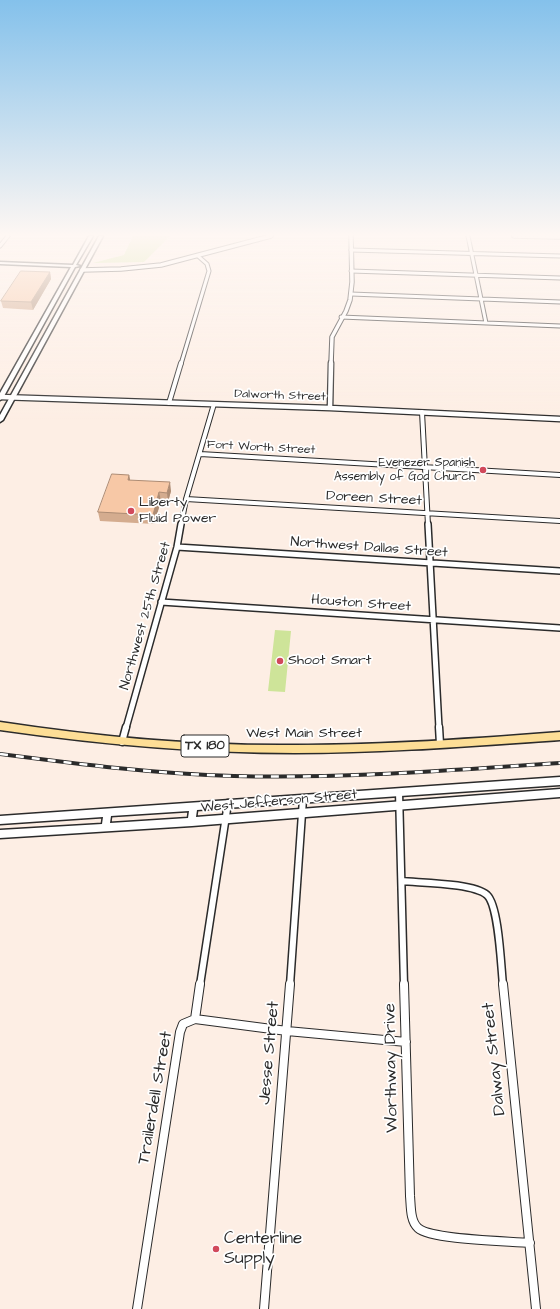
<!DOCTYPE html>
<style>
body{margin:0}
canvas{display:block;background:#fdeee4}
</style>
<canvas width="560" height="1309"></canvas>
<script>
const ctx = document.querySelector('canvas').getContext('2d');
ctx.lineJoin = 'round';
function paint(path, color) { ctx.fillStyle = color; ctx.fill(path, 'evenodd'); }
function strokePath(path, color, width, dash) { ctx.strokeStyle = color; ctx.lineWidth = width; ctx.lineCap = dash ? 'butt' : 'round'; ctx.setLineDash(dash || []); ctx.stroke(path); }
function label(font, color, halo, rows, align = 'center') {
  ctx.font = font + ' "Architects Daughter",sans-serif'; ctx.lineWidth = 3.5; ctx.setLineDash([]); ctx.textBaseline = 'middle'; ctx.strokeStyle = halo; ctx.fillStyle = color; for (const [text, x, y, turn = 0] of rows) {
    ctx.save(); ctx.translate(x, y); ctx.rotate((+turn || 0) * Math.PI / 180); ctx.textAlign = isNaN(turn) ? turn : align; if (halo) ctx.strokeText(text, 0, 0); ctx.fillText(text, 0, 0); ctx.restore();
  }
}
paint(new Path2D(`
 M133 236H170L144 262 93 263 124 255Z
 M275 630 291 631 285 692 268 691Z`), '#cee499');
const minorFar4 = new Path2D(`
 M468 236 486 323
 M0 246 8 236
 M351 250 560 256
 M351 271 560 278
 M351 294 560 302
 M341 317 560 326
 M181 364 209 271 207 264 198 256`);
const minorFar3 = new Path2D(`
 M169 403 181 363
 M422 412 428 525
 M200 454 560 475
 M186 499 560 521
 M181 525 186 499 214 404`);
const minorFar2 = new Path2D(`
 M428 524 439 728
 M177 547 560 571
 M161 602 560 628
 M126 728 177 547 181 524`);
const minorFar1 = new Path2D(`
 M439 727 440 744
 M122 742 126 727
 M399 792 404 985
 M402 881C422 883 473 883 487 895 499 906 501 967 503 985
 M200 985 228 803
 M290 985 303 799`);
const minor = new Path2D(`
 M404 984 410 1196C411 1206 410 1221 418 1228 431 1240 509 1241 530 1243
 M503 984 536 1309
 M195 1019 287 1031 406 1042
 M137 1309 180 1032 183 1024 195 1019 200 984
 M264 1309 290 984`);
const tertiaryFar1 = new Path2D(`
 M514 236 560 237
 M82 270 121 269 161 265 271 236
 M331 364 332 337 346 311 350 300 352 282 351 236`);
const tertiary = new Path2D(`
 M0 397 330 408 560 419
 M330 408 331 363`);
const secondary = new Path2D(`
 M89 236H93L76 265 80 266 75 267 3 398 0 400V393L71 267 0 264V262L73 265Z
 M99 236H103L3 420 0 422V415Z
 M560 777V785L197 810 196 817 560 789V797L192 826 0 838V830L102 824 103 817 0 824V816ZM189 811 188 818 110 823 111 816Z`);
const primary = new Path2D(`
 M0 722C98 737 196 746 295 745 383 745 472 739 560 732V740C472 746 383 753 295 753 196 753 98 744 0 730Z`);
strokePath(minorFar4, '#2b2b2b', 5);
strokePath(minorFar3, '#2b2b2b', 6);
strokePath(minorFar2, '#2b2b2b', 8);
strokePath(minorFar1, '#2b2b2b', 9);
strokePath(minor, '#2b2b2b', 10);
strokePath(tertiaryFar1, '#2b2b2b', 5.5);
strokePath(tertiary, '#2b2b2b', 7);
strokePath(secondary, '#2b2b2b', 3);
strokePath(primary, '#2b2b2b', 3);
strokePath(minorFar4, '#fff', 3);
strokePath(minorFar3, '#fff', 4);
strokePath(minorFar2, '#fff', 5);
strokePath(minorFar1, '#fff', 6);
strokePath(minor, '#fff', 8);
strokePath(tertiaryFar1, '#fff', 3.5);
strokePath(tertiary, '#fff', 4.5);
paint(secondary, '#fff');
paint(primary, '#fdde96');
const rail = new Path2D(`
 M0 754C78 764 156 774 234 776 343 779 452 770 560 763`);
strokePath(rail, '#2b2b2b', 4);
strokePath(rail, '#fff', 2.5, [8]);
paint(new Path2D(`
 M50 272 51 279 33 310 3 308 1 301Z
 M129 475 130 480 171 491 168 502 161 501 154 524 100 521 98 512Z`), '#d4ac8f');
paint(new Path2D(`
 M50 272 51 279 33 310 31 302Z
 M129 475 131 484 128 480Z
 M170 482 171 491 168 502 167 493Z
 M159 492 161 501 154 524 153 515Z`), '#ad8c74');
const building = new Path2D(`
 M21 271 50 272 31 302 1 301Z
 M112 474 129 475 128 480 170 482 167 493 159 492 153 515 98 512Z`);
paint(building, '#f7c8a6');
strokePath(building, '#ad8c74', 1);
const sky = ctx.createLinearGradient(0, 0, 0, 419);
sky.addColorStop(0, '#84c1eb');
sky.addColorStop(0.56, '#fef7f3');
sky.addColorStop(1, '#fef7f300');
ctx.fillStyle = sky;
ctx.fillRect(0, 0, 560, 419);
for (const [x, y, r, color] of [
 [483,470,4,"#d1495b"],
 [131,511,4,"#d1495b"],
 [280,661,4,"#d1495b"],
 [216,1249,4,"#d1495b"]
]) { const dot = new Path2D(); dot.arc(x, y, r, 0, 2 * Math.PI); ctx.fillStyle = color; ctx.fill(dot); strokePath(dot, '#fff', 1.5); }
label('12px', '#2b2b2b', '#fff', [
 ["Dalworth Street",280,396,2],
 ["Fort Worth Street",261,448,3]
]);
label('12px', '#2b2b2b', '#fff', [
 ["Evenezer Spanish",475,463],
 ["Assembly of God Church",475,477]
], 'right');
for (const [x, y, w] of [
 [205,746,48]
]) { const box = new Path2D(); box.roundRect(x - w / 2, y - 11, w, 22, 3); ctx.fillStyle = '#fff'; ctx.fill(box); strokePath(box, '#2b2b2b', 1); }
label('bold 13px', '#2b2b2b', null, [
 ["TX 180",205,746]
]);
label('14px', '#2b2b2b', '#fff', [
 ["Doreen Street",374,499,3],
 ["Northwest Dallas Street",369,548,4],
 ["Houston Street",361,604,4],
 ["Northwest 25th Street",146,616,-74],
 ["West Main Street",304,734],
 ["West Jefferson Street",279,802,-5]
]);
label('14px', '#2b2b2b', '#fff', [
 ["Liberty",139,503],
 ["Fluid Power",139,519],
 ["Shoot Smart",288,661]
], 'left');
label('17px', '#2b2b2b', '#fff', [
 ["Jesse Street",270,1053,-85],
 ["Dalway Street",495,1059,-96],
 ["Worthway Drive",392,1068,-91],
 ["Trailerdell Street",156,1098,-80]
]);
label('17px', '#2b2b2b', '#fff', [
 ["Centerline",224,1239],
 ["Supply",224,1259]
], 'left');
</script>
